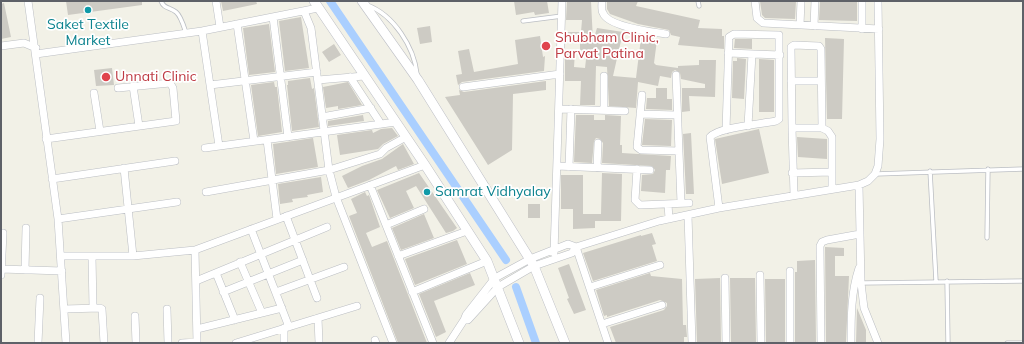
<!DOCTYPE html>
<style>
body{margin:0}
#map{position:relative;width:1024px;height:344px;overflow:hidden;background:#f2f1e7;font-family:Mulish,sans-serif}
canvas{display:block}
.frame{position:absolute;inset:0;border:2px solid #5e6168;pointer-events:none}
</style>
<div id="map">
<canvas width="1024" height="344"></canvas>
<div class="frame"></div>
</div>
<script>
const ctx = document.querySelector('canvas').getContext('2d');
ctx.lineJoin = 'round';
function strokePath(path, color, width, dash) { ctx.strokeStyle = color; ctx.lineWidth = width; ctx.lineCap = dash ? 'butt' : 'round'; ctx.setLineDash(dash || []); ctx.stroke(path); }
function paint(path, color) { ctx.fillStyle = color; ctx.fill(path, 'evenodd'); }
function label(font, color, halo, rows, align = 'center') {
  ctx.font = font + ' Mulish,sans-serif'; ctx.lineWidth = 3.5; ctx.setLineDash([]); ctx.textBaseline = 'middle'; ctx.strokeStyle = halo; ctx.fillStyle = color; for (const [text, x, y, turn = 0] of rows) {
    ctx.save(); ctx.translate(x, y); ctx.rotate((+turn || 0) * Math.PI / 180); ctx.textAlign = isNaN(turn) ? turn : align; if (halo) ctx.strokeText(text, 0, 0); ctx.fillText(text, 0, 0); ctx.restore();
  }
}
strokePath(new Path2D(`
 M330 1 506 260
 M516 287 536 343`), '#aacfff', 8);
paint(new Path2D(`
 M66 1H142V5L68 15Z
 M221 1H256L257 4 223 11Z
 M514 1H547L549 13 535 15 534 12 516 15Z
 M567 1H591L593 41 597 28 623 32 613 76 636 78 641 38 657 40 654 63 656 65 678 68V66L699 65V60H716L715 97 689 96 690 111 682 112V88H705V84L681 79 680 73 675 70 672 72 671 78 660 76 658 86 638 82 636 108 609 106 607 67 596 66 595 105H580L581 81H565V52H575L574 67 585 68 587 51 580 50V39L566 38V32H581L582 20H566Z
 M607 1H638L636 6 700 20 698 28 722 29V36H724V49L678 45 680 37 671 35 669 30 638 24 610 14 607 9Z
 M760 1H796L795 19 765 18 762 15Z
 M820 1H857V21L819 20Z
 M4 3 11 37 1 39V4Z
 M301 17 309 68 285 71 279 21Z
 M269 24 275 72 249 75 243 28Z
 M430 26 432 42 420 44 417 28Z
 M540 36 543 57 545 56 544 71 462 82 458 85 456 75 462 74 458 51 469 49 474 72 518 64 515 40Z
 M825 38 844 39 842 119H827Z
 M735 39H752V49L734 48Z
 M334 44 341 55 329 62 322 52Z
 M737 58 746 59 744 99 732 98 733 61H737Z
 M759 59 774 60V112H759Z
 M112 68 114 85 96 86 94 70Z
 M310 78 312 89 314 88 319 127 292 131 287 85H288V81Z
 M546 81V90L513 94 512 150 488 165 445 97 460 95 459 90 464 92Z
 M274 82 275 87H277L282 132 258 136 251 85Z
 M348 82 362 105 338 109V106L326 108 323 87Z
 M656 88H667V99H672V110L646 109 647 98H656Z
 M363 115 364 121 328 126V121Z
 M576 115H594V120H605V115L621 116 620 145H622V153L671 156 670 170H666L665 193 641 191 642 175 653 174 655 170 652 166 602 163 603 143 600 139 596 138 594 141 592 163 574 162Z
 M645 119 672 120 671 146 642 145Z
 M392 128 398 136 383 144 378 149 340 155 337 135 372 130 373 133 381 129Z
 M759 129 769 173 722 184 715 139Z
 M691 133 694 194H686L683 134Z
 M797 137 827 139V159L798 157Z
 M313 138 318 167 276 174 273 144Z
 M403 144 414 164 398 170 396 166 369 180 348 188 342 176 362 166 382 159Z
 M419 173 457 228 453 231 446 233 416 186 406 191 414 208 390 218 377 190Z
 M602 173 622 174 621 221H595V228L573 229V209H561V175H583V214H601Z
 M321 177 323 192 307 195 308 197 292 199 293 202 280 204 278 184Z
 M365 192 367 196 369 195 380 227 366 233 372 247 387 241 427 343H398L349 216 357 213 351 199Z
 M528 204H540V218H528Z
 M424 214 434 238 401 250 392 228Z
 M652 233 656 244 652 245 657 261 593 281 583 253 641 235V236Z
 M457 240 467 264 415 285 405 259Z
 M825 247 844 248V256H835V276H849L846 342H826Z
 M815 260 816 343H795V272H797V261Z
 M569 264 586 310 574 314 567 299 569 298 558 268Z
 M470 273 475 285 434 301 446 332 436 337 419 294Z
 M650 273 651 276 682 279 683 325H686L687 337H684V343H616L610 327 664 310 667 306V303L660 300 607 317V315L604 316 596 290Z
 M720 278 721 343H697L695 279Z
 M730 278H755L756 343H731Z
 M765 279H785V343H766Z
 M857 308 866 330V343H856Z`), '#cdcbc4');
const service = new Path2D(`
 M161 1C164 9 170 7 176 12 181 16 184 27 186 33
 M698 1 699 6
 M367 5C394 15 414 47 417 74
 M523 21 562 16
 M930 171 936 281
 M876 174 1023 169
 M987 238 988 169
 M947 281 948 343
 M861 283 1023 281
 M1007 343H1023`);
const minor = new Path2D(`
 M28 1 58 219 66 343
 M216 1 220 27
 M602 1C602 5 601 10 603 13 608 27 653 32 666 34
 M755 1 757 18 763 23 879 29
 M862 1V29
 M304 11 311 28 329 170 336 197 393 343
 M273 17 288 137
 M237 24 254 141
 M800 25 801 1
 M814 26 815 1
 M202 31 219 146
 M1 46 24 43 36 48
 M728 53 780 55
 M36 54 202 31 318 8
 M676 75 681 203
 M604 76V110
 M350 77 381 124
 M318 80 364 76
 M791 81H821
 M210 85 317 72
 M133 86 139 126
 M463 87 560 74
 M94 93 100 131
 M642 95 637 147 641 150 679 151
 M559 109 625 111
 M640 114 677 115
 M322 117 371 108
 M748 126 752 54
 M792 128 791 47 794 45 819 46 821 49 822 128H792L794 195
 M822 128 828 131 832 137V189
 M46 139 176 121 173 88 170 83 118 88
 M267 140 277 219
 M205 148 396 122
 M557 166 650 170
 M569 167 571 109
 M124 168 133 256
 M597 168 598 143
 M637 169 635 200 640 205 689 203
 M792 173 832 172
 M52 179 175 161
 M370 185 433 343
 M859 185 861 283 864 308 878 343
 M206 192 329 170 380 154 386 148 406 137
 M668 204 669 219
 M719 208 710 137C718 127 762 124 776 121L779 119V35L734 34 729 37 726 130
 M688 215 692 343
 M286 216 317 298
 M58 219 177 202
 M386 225 424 209
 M251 229 289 327
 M576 247 568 244 530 259 495 278 466 315 464 320H468L498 287 534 266 572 253 576 247 659 221 719 208 859 185 868 181 875 174 878 166 880 139 878 1
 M576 247 608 343
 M195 250 197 343
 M554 253 562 1
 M61 256H133L195 250 425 165
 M92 256 93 308
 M398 256 467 231
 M240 262 262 313
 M1 269 62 271
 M25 270 26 228
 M790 271V343
 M216 273 235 320
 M1 275 3 233
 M760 275 761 343
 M725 278 726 343
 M196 281 327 227
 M590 287 660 265
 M223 292 303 260
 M276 292 344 267
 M412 292 487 261
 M64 309 100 308 102 309 104 343
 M167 309 168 343
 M135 316 136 343
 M318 318 319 343
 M602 324 662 305
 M197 329 282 308
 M375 340 376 343
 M38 343 40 298
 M182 343 197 342
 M236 343 357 306
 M284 343V328
 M449 343 464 320
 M821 343 820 246 822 242 827 240 860 234
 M851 343C851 317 851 292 859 268`);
const secondary = new Path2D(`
 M314 1 425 165 487 261 519 343
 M362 1 418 80 534 266 565 343`);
strokePath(service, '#bbbec3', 5);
strokePath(minor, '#bbbec3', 8);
strokePath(secondary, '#bcbec5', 10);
strokePath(service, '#fff', 3.5);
strokePath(minor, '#fff', 7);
strokePath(secondary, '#fff', 9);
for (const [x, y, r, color] of [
 [88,10,4,"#0f9aa8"],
 [546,46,5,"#e0444e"],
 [106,77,5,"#e0444e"],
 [427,192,4,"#0f9aa8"]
]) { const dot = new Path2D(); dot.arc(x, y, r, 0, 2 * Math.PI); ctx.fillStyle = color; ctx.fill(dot); strokePath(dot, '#fff', 1.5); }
label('14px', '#0d838f', '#fff', [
 ["Saket Textile",88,25],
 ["Market",88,41],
 ["Samrat Vidhyalay",435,192,"left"]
]);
label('14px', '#be3a42', '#fff', [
 ["Shubham Clinic,",555,38],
 ["Parvat Patina",555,54],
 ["Unnati Clinic",115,77]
], 'left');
</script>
